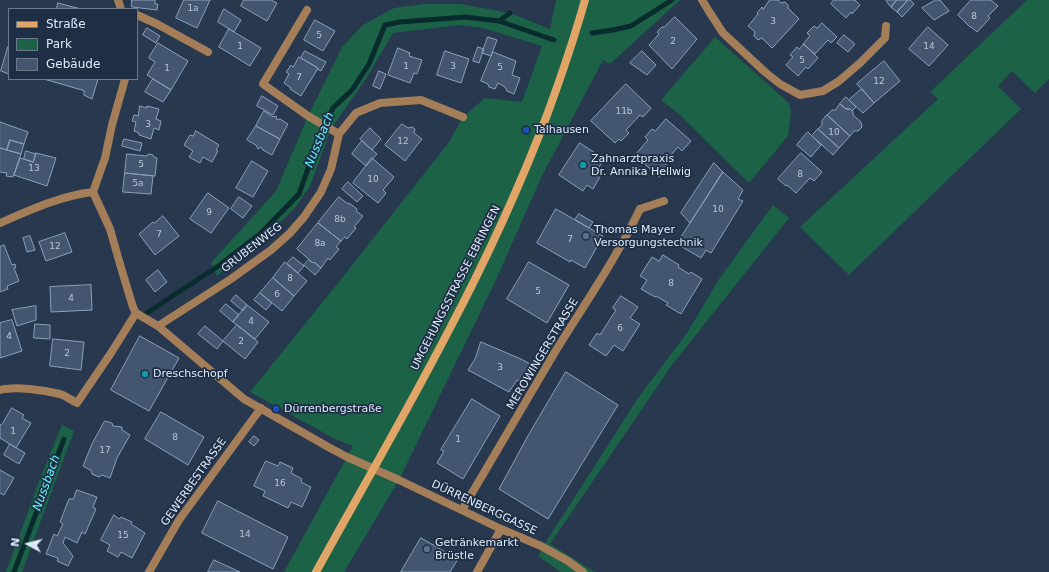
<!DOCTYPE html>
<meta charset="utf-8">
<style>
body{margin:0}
#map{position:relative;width:1049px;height:572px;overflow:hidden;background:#27384f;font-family:"DejaVu Sans",sans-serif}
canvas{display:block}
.legend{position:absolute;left:8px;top:8px;width:130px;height:72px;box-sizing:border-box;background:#1d2e45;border:1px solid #6b798d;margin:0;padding:5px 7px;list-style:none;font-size:12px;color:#dfeaf9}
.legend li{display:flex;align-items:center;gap:8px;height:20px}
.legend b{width:20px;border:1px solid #6b798d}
.north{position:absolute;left:8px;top:524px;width:40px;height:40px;-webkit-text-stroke:3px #1d2e45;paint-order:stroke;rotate:277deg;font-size:11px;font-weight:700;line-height:16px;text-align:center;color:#dfeaf9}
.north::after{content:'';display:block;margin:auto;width:14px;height:18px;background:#dfeaf9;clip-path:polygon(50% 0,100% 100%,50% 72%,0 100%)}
</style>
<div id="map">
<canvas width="1049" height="572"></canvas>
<ul class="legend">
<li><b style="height:5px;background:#e1a567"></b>Straße</li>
<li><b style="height:11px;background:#1b6247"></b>Park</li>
<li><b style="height:11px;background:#44566f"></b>Gebäude</li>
</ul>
<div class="north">N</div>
</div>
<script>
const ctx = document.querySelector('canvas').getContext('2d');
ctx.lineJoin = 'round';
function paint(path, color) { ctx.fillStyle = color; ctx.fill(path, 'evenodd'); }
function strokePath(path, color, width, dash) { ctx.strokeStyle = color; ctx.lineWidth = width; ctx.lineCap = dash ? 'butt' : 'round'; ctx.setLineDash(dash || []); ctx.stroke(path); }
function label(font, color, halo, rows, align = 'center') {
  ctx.font = font + ' "DejaVu Sans",sans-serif'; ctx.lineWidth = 3.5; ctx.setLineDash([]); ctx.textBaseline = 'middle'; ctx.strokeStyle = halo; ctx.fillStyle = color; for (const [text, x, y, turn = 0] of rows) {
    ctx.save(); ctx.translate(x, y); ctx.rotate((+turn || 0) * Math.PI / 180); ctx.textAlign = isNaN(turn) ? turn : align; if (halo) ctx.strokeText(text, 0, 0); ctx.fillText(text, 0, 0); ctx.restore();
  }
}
paint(new Path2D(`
 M556 0H680L610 64 603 60 542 176 495 282 399 480 344 572H284L353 446 335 439 250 392 342 278 449 142 463 117 485 98 522 102 542 46 483 28 460 25 393 33 367 77 331 129 310 186 295 208 275 227 217 276 211 263 276 191 308 116 342 47 363 25 394 8 424 4H461L510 13 550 29Z
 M1027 0H1049V79L1035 93 1012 71 998 86 1021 109 849 275 800 227 938 99 930 92Z
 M715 37 789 103 791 113 788 136 749 183 680 115 661 100Z
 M773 205 789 218 672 365 550 544 595 572H561L538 556 546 542 638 398 687 333 719 279Z
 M62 425 74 431 22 572H6L41 476Z`), '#1b6247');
strokePath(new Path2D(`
 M499 21 510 13
 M592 33 613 30 631 26 672 0
 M142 316 217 267 260 234 299 194 319 137 333 108 352 90 369 64 385 25 400 22 465 17 499 21 554 40
 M14 572 64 439`), '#092b2d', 5);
const building = new Path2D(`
 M132 0H155V4H158L157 10 132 7Z
 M184 0H210L197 28 176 18Z
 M244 0H271L277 3 267 21 241 6Z
 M770 0H778L781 3 785 2 788 5V8L799 19 772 48 762 38 758 40 754 36 755 32 748 26 758 14 757 13 762 7 763 9Z
 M834 0H855L860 5 852 14 851 12 846 18 831 4Z
 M887 0H897L891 7 886 1Z
 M897 0H908L897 12 891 7Z
 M908 0H910L914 4 902 17 897 12Z
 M936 0H940L949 11 934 20 922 8Z
 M971 0H991L998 6 988 16 990 18 977 32 971 27H970L958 15Z
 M58 3 81 9H57Z
 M224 9 241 20 234 32 218 22Z
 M675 17 697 39 672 69 649 45 659 34 657 32 662 27H664Z
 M315 20 335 31 323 51 304 40Z
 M822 23 837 37 831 43 828 40 815 54 803 44 810 36 807 33 814 26 817 28Z
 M928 27 948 45 929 66 909 49Z
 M147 28 160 36 156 43 143 35Z
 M229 29 261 48 250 66 219 47Z
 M844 35 855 44 848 52 837 43Z
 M488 37 497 40 491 56 482 53Z
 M158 43 188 61 171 90 147 75 155 62 149 58Z
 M804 44 818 58 808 69 806 67 798 76 786 65 793 57 790 55 797 47 799 49Z
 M8 47 9 48V74L1 71Z
 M478 47 484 49 479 63 473 61Z
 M398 48 410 53 409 56 422 60 417 74 414 73 410 83 388 75Z
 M305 51 326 62 321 71 317 69 318 68 301 58Z
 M445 51 469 59 461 83 437 75Z
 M642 51 656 65 647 75 630 63Z
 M493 52 516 61 512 75 520 78 514 94 507 91 505 87 498 83 495 89 489 87 488 84 481 81Z
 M299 57 318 68 301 96 290 89 291 88 284 83 289 74 286 72 291 65 293 67Z
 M884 61 900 81 874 103 857 84Z
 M379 71 386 74 380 89 373 86Z
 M44 79H98L92 99 84 95V91Z
 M153 79 171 90 163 102 145 92Z
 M626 84 651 108 643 117 640 115 626 130 629 133 621 141 619 139 615 143 591 121Z
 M862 89 874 103 863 113 849 100Z
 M262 96 278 106 273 115 257 106Z
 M846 97 856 107 852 111 850 109H846L840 104Z
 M840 104 846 109H850L853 112V115L861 122 862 127 858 131H854L850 136 827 115 832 110H835Z
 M140 106 147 108V106L159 109 156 119 161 121 159 130 154 128 151 139 139 135V133L134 131 136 122 132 121 134 115 138 116Z
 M264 111 273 117 276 116 277 120 280 119 288 124 280 139 256 126Z
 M827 115 850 136 839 148 818 129 822 125V121Z
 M666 119 691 141 682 151 678 147 664 163 668 166 659 177 635 155 648 140 645 137 652 129 655 131Z
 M0 122 28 132 24 144 10 140 7 150 0 148Z
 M402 124 408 128 412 127 415 129 414 133 422 139 405 161 385 145Z
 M256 126 280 139 272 155 263 150 261 147 258 149 256 145 247 140Z
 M370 128 381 139 372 150 360 139Z
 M818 129 839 148 833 155 812 136Z
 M196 131 219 145 216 150 218 151 212 162 203 157 200 163 189 157 193 151 184 145 190 135 193 136Z
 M808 132 821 145 811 157 797 145Z
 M124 139 142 143 140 151 122 146Z
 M10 140 24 144 21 154 7 150Z
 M362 141 377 154 366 166 352 154Z
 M580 143 604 159 596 172 601 175 593 189 587 185 583 191 559 175Z
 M0 148 21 154 13 177 6 176 7 173 0 172Z
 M26 151 36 154 33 162 24 159Z
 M36 153 56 158 47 186 14 175 20 158 33 162Z
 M801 153 822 172 814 181 810 178 796 193 787 185 786 186 778 179Z
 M127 154 146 156 149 154 153 155 154 157 157 158 155 176 125 173Z
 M372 158 394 177 383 190 386 193 378 203 353 183Z
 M252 161 268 171 253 197 236 188Z
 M714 163 723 172 690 223 681 213Z
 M723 172 743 190 738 199 743 201 711 253 706 250 701 258 677 244Z
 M125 173 153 176 151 194 123 192Z
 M348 182 363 196 357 202 342 189Z
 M208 193 229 208 211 233 190 219Z
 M239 197 252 206 243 218 231 209Z
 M339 197 348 204 349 203 357 209 356 211 363 216 354 227 356 228 347 239 345 237 341 241 318 223Z
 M556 209 603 236 585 268 571 260 570 262 537 243Z
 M579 214 593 222 589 228 575 220Z
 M163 216 179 236 155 255 139 234 153 222 154 223Z
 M318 223 341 241 336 247 339 249 330 260 328 258 321 268 314 262 313 263 297 249Z
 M65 233 72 252 46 261 39 242Z
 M30 236 35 250 27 252 23 238Z
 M4 245 12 265 15 264 16 267 14 268 19 281 7 286 8 289 0 292V247Z
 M663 255 679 265 678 267 689 274 691 272 702 279 681 314 666 305 668 303 656 296 655 297 641 289 647 280 640 276 652 257 659 261Z
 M293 257 304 266 298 273 287 264Z
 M309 260 313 263 314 262 321 268 315 275 304 265Z
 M285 262 307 281 294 296 273 278Z
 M529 262 569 285 547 323 507 299Z
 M158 270 167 282 155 292 146 280Z
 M273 278 294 296 282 311 260 293Z
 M91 285 92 310 51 312 50 287Z
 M260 293 272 303 266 310 254 300Z
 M236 295 247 305 243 311 231 301Z
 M621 296 638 307 630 318 640 324 623 351 614 345 606 356 589 345 597 333 600 335 616 310 613 308Z
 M226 304 239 315 233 322 220 311Z
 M247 305 269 322 255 339 233 322Z
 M36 306V320L17 326 12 310Z
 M12 320 22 351 0 358V323Z
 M35 324 50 325V339L34 338Z
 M237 325 258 342 245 359 223 341Z
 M205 326 223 341 217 349 198 334Z
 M140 336 179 358 149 411 111 390Z
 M53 339 84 342 81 370 50 366Z
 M481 342 521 359 532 365 521 382 517 380 509 392 468 370 475 359Z
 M566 372 618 405 548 519 499 489 529 434Z
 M472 399 500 416 463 479 437 463 444 451 441 450Z
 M12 408 24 415 22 418 31 423 16 448 0 438V425L2 424Z
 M161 412 204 437 188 465 145 439Z
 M105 421 112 423 113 426 122 427V430L130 435 117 458 110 478 102 475 99 477 92 474V471L83 466 92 444Z
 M254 436 259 440 254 446 249 442Z
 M10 444 25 453 19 464 4 455Z
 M266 461 278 466 280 462 293 468 291 473 302 479 301 482 311 487 302 507 291 502 288 508 263 496 265 491 254 486Z
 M0 470 14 478 4 495 0 493Z
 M77 490 97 497 93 507 96 509 85 534 82 532 77 543 65 537 63 543 73 556 68 566 57 561 58 558 46 554 54 534 57 536 63 524 60 522 69 499H73Z
 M218 501 288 537 273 569 202 533Z
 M114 515 119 519 121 517 132 522 131 524 145 533 132 558 121 552 118 557 107 551 110 545 101 540Z
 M421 538 458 559 450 572H401Z
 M214 560 240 572H208Z`);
paint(building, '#44566f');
strokePath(building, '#8b9fbb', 1);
strokePath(new Path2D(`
 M137 15 157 24 208 52
 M640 209 664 201`), '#a47e58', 8);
strokePath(new Path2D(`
 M118 0 121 9
 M702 0 710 13 723 33 765 72 780 84 800 95 823 91 839 81 860 63 885 38 886 26
 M307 10 263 84 308 116 339 134
 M125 79 112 125 105 158 93 192 110 229 122 271 133 307 136 313 158 326 244 399 330 448 347 457 399 480 501 529 541 546 568 561 583 572
 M0 223C30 210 60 196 93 192
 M158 326 231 279 271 250 289 234 304 217 321 192 331 169 339 134 356 113 380 103 421 100 463 117
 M0 390C15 386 44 390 60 394 66 396 71 400 77 403L111 353 136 313
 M462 510C493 457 524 404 555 352 584 305 616 259 640 209
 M149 572 179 520 261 408
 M477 572 501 529`), '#a47e58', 8);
strokePath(new Path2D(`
 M316 572C360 492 406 413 448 332 485 262 519 189 547 115 561 77 574 39 585 0`), '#e1a567', 8);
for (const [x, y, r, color] of [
 [526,130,4,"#1a4fb4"],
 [583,165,4,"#0f9aa8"],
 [586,236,4,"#5c6f8a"],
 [145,374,4,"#0f9aa8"],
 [276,409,4,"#1a4fb4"],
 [427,549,4,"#5c6f8a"]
]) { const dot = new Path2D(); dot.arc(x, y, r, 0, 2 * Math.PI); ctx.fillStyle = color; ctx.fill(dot); strokePath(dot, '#1d2e45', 1.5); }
label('9px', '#b8c5d6', null, [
 ["1a",193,9],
 ["8",974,17],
 ["3",773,22],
 ["5",319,36],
 ["2",673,42],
 ["1",240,47],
 ["14",929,47],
 ["5",802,61],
 ["1",406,67],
 ["3",453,67],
 ["5",500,68],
 ["1",167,69],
 ["7",299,78],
 ["12",879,82],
 ["11b",624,112],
 ["3",148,125],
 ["10",834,133],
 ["12",403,142],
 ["5",141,165],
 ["13",34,169],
 ["8",800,175],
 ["10",373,180],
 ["5a",138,184],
 ["10",718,210],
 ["9",209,213],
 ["8b",340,220],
 ["7",159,235],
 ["7",570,240],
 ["8a",320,244],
 ["12",55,247],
 ["8",290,279],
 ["8",671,284],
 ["5",538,292],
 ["6",277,295],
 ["4",71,299],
 ["4",251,322],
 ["6",620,329],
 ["4",9,337],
 ["2",241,342],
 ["2",67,354],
 ["3",500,368],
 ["1",13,432],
 ["8",175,438],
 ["1",458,440],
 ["17",105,451],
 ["16",280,484],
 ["14",245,535],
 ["15",123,536]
]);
label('11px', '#dfeaf9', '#1d2e45', [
 ["Talhausen",534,130],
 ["Zahnarztpraxis",591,159],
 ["Dr. Annika Hellwig",591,172],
 ["Thomas Mayer",594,230],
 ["Versorgungstechnik",594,243],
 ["Dreschschopf",153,374],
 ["Dürrenbergstraße",284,409],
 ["Getränkemarkt",435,543],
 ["Brüstle",435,556]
], 'left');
label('11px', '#dfeaf9', '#1d2e45', [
 ["GRUBENWEG",252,248,-38],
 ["UMGEHUNGSSTRASSE EBRINGEN",456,288,-63],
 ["MEROWINGERSTRASSE",543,354,-59],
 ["GEWERBESTRASSE",194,482,-55],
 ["DÜRRENBERGGASSE",484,508,25]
]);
label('italic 12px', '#61f7fe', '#1d2e45', [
 ["Nussbach",320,140,-68],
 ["Nussbach",47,483,-70]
]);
</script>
